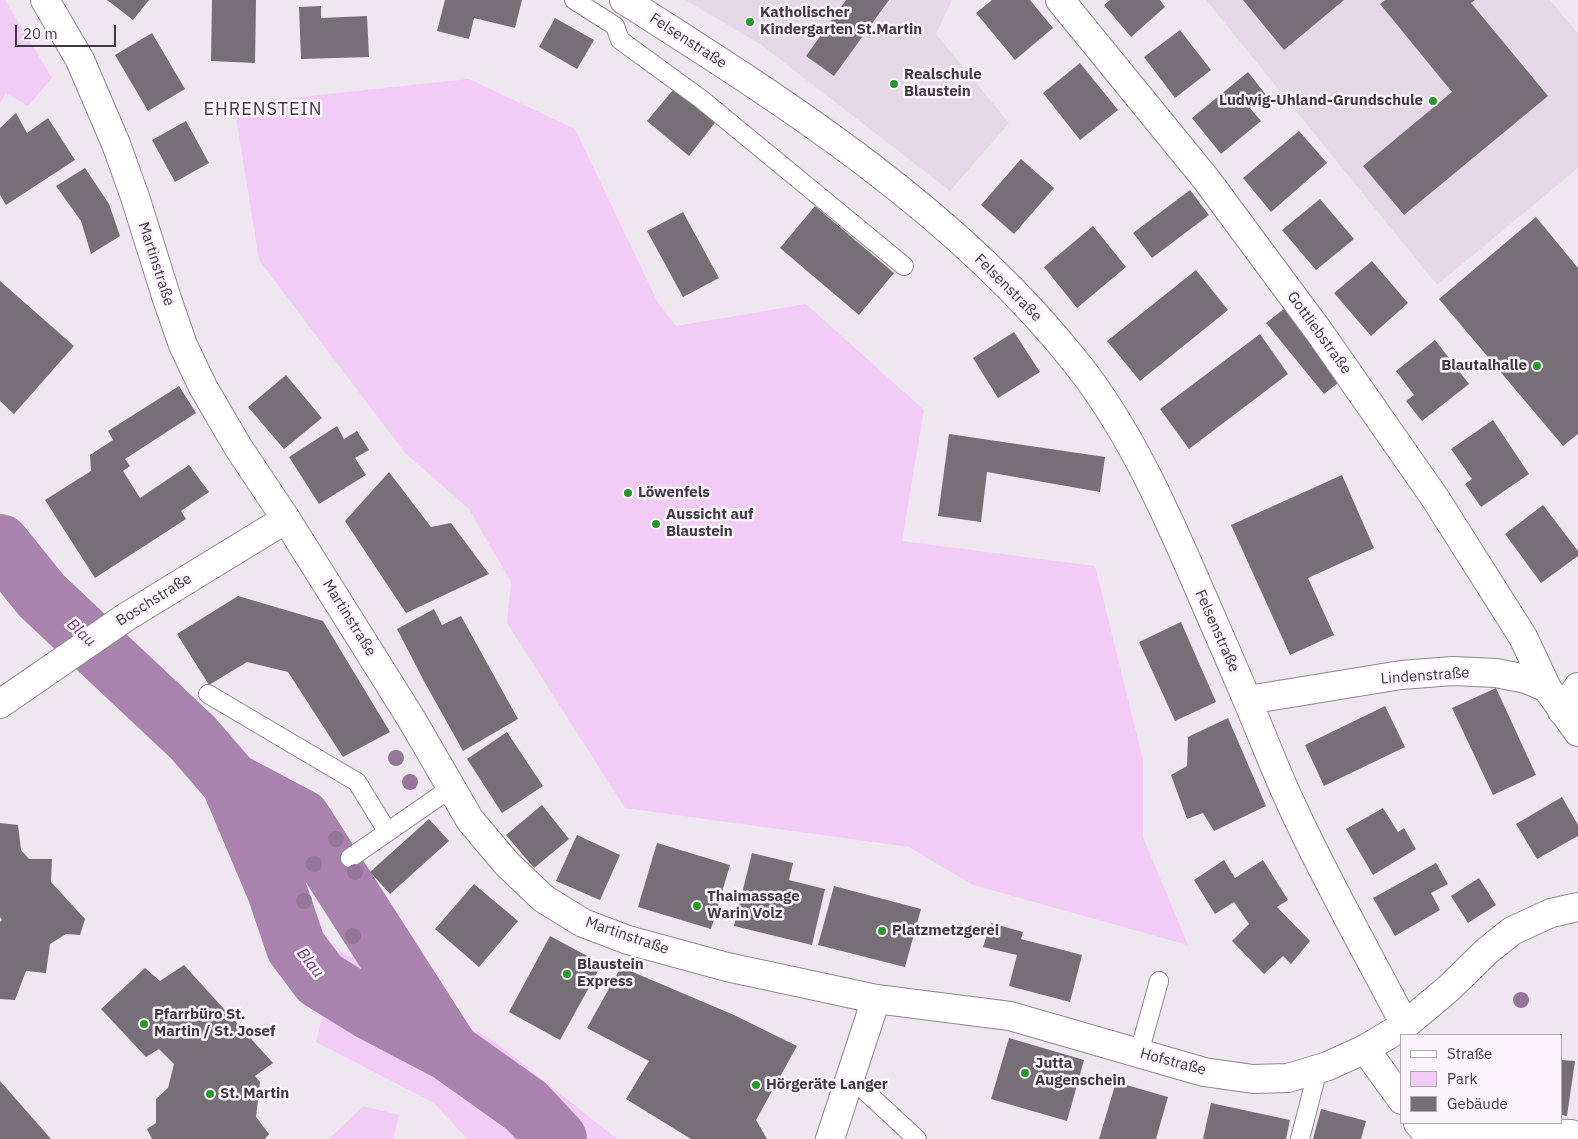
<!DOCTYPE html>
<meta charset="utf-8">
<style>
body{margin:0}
#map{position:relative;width:1578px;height:1139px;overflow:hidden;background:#eee7ef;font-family:"IBM Plex Sans",sans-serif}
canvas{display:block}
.legend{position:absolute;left:1400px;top:1034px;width:162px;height:90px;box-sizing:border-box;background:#fcf4fc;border:1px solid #b0aab0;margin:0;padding:6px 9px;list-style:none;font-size:15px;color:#3e3b3e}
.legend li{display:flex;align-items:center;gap:10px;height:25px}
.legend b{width:25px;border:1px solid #b0aab0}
.scale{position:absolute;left:15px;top:25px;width:101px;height:22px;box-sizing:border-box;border:2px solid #3e3b3e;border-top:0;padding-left:6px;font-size:15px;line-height:18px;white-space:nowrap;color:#3e3b3e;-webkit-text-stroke:4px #fcf4fc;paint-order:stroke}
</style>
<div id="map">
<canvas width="1578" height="1139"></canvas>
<ul class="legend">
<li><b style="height:6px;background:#fff"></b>Straße</li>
<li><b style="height:14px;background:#f2ccf6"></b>Park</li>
<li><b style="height:14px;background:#766f76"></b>Gebäude</li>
</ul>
<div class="scale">20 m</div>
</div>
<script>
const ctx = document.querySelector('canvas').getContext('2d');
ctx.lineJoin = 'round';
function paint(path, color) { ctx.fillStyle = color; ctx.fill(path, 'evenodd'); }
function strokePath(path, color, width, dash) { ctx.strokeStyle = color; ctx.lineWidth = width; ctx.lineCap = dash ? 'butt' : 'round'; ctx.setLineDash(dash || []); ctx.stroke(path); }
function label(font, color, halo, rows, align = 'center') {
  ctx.font = font + ' "IBM Plex Sans",sans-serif'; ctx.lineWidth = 5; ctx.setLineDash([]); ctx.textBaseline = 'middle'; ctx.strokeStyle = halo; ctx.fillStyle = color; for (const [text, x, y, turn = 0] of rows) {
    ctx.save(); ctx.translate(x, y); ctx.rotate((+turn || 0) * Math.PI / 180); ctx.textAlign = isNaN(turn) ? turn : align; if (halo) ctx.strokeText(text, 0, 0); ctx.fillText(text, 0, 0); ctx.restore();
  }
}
paint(new Path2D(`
 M685 0H952L936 34 1009 123 950 191 760 44Z
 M1206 0H1550L1578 34V168L1437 285Z`), '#e5d8e6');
paint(new Path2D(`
 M0 0H5L52 78 28 106 6 93 0 103Z
 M469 79 575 129 658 303 676 326 806 304 924 410 902 541 1095 566 1143 760V837L1188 945 973 885 909 847 625 808 507 623 511 582 469 509 405 453 259 260 234 104Z
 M339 950 499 1045 617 1139H467L434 1103 316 1042Z
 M363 1106 399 1115 393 1139H329Z`), '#f2ccf6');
strokePath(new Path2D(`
 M0 544 42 596 193 738 231 782 277 891 296 947 320 979 370 1010 450 1052 526 1106 557 1139
 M231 782 301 819 449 1050`), '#a982ae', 60);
paint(new Path2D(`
 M107 0H149L133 20Z
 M212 0H256L255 63 211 61Z
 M445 0H522L515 28 474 18 469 39 437 31Z
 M846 0H889L834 76 806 56Z
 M992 0H1030L1053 28 1015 60 976 13Z
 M1110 0H1160L1165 7 1131 37 1104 5Z
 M1243 0H1344L1284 50Z
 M1385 0H1475L1471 3 1548 96 1404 215 1363 166 1452 92 1380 4Z
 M321 6V18L367 16 369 57 301 59 299 7Z
 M555 18 594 40 577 69 539 47Z
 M1180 30 1211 70 1175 98 1144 57Z
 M152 33 185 89 148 111 115 55Z
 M1080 63 1118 110 1080 140 1043 93Z
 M1248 72 1266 95 1250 108 1261 121 1221 154 1192 118Z
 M678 84 718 119 689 156 647 121Z
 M16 113 27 133 48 118 75 160 6 205 0 195V128Z
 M186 121 209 163 175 182 152 140Z
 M1299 131 1327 163 1271 212 1243 178Z
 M1021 159 1054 188 1014 234 981 205Z
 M85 168 109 204 120 236 91 254 81 221 56 186Z
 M1190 190 1209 215 1152 258 1133 233Z
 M1320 199 1354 239 1316 270 1282 230Z
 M815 206 894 273 859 315 780 248Z
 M683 212 719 278 683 297 647 231Z
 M1536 217 1578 268V434L1563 446 1439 299Z
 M1093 226 1126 267 1077 308 1044 267Z
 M1372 261 1408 303 1371 336 1334 293Z
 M1196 270 1228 310 1140 381 1107 341Z
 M0 281 74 346 14 414 0 401Z
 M1285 308 1343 379 1324 394 1266 323Z
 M1014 332 1040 372 998 398 973 358Z
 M1260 334 1288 374 1189 449 1160 409Z
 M1435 340 1469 384 1422 421 1406 401 1414 395 1396 371Z
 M286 375 322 418 284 449 248 407Z
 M179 386 196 413 125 459 130 466 123 471 140 498 189 465 209 492 181 511 186 519 95 578 45 500 91 471 90 455 113 440 108 431Z
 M1493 420 1529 474 1481 507 1465 484 1472 479 1451 449Z
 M337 426 344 439 357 431 369 450 355 458 366 475 319 504 289 457Z
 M949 434 1105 457 1100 492 987 472 981 522 938 516Z
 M389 472 431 527 451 523 489 574 406 613 345 521Z
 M1342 475 1374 548 1308 578 1334 635 1290 655 1231 525Z
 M1543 505 1578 551V556L1541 583 1505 534Z
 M238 596 323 621 390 732 343 757 288 672 247 662 209 685 177 634Z
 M434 609 442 625 461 616 518 719 463 751 425 683 397 629Z
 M1181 622 1216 702 1175 721 1139 642Z
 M1496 688 1536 775 1493 795 1452 708Z
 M1385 706 1405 747 1324 786 1305 745Z
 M1228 718 1266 806 1214 831 1203 813 1187 819 1171 775 1187 766 1188 737Z
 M507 732 543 786 502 813 467 759Z
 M1562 797 1578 825V836L1537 859 1516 824Z
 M542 805 569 839 534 868 506 835Z
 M1383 808 1398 832 1404 828 1416 849 1373 875 1346 829Z
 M429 819 449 841 390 894 370 872Z
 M0 823 18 825 21 850 29 859H52L51 882 85 919 80 935 66 934 50 944 46 973 26 971 15 1000 0 999V922L2 920 0 917Z
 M577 835 620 855 600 900 556 881Z
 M657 843 730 865 711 929 638 907Z
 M752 853 793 863 789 880 825 889 812 945 734 926Z
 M1224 860 1235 878 1263 860 1288 900 1277 907 1310 941 1291 964 1283 956 1264 974 1232 941 1249 924 1234 902 1215 914 1194 880Z
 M1436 863 1448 884 1431 893 1440 910 1395 936 1373 898Z
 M1479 878 1496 905 1468 923 1451 896Z
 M474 884 518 921 479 967 435 929Z
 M834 886 921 909 905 967 818 945Z
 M991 923 1023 932 1021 939 1082 955 1070 1002 1009 986 1017 955 983 947Z
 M550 936 602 964 560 1040 509 1012Z
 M184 965 273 1063 255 1076 260 1082 256 1117 269 1134 265 1139H152L147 1129 156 1123V1099L168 1088 174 1064 159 1049 146 1057 101 1009 145 968 160 981Z
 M621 967 734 1015 797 1046 756 1120 767 1139H691L626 1099 649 1061 587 1028Z
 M1009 1038 1084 1060 1067 1121 991 1099Z
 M1562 1060 1575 1061 1567 1116 1562 1115Z
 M0 1081 51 1139H0Z
 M1116 1082 1168 1097 1156 1139H1099Z
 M1211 1103 1290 1120 1286 1139H1203Z
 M1321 1109 1366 1121 1361 1139H1313Z`), '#766f76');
const service = new Path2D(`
 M574 0 615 26 620 40 701 99 904 266
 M208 694 357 782 387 831
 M350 858 451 788
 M1139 1053 1159 981
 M850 1077 917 1139
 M1300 1139 1318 1069`);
const minor = new Path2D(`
 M624 0C786 103 958 212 1078 365 1126 426 1159 497 1190 568 1209 612 1229 657 1248 702 1263 737 1276 772 1292 806 1326 880 1367 952 1405 1025
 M1060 0 1206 179 1320 333 1435 498 1523 637 1547 688 1578 732
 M1248 700 1401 675 1453 671 1496 673 1526 679 1547 688
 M0 704 126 617 286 519
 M1562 711 1578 687
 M1365 1049 1402 1100
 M1418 1123 1423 1129 1571 1134 1570 1139
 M830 1139 876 999`);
const tertiary = new Path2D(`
 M45 0 80 60 116 144 135 197 167 299 183 345 203 387 238 447 286 519 412 720 470 820 507 864 544 899 583 923 628 940 727 967 876 999 1010 1016 1204 1072 1253 1079 1288 1078 1328 1066 1365 1049 1405 1025 1448 989 1487 951 1512 931 1551 913 1578 907`);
strokePath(service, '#8e878e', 20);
strokePath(minor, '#8e878e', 30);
strokePath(tertiary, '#8e878e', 30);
strokePath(service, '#fff', 18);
strokePath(minor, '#fff', 28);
strokePath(tertiary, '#fff', 28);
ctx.fillStyle = '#947698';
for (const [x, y] of [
 [396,758],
 [410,782],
 [336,839],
 [314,864],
 [355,872],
 [304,901],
 [353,936],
 [1521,1000]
]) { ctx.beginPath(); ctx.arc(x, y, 8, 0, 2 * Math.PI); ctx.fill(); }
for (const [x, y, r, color] of [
 [750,22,5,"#259828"],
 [894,84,5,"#259828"],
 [1433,101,5,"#259828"],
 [1537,366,5,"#259828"],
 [628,493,5,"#259828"],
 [656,524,5,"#259828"],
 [697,906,5,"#259828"],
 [882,931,5,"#259828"],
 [567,974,5,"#259828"],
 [144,1024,5,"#259828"],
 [1025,1073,5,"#259828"],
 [756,1085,5,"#259828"],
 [210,1094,5,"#259828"]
]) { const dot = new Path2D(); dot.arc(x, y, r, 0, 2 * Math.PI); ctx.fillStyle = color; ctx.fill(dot); strokePath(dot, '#fcf4fc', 2); }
label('bold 15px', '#3e3b3e', '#fcf4fc', [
 ["Katholischer",760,13],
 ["Kindergarten St.Martin",760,30],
 ["Realschule",904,75],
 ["Blaustein",904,92],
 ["Ludwig-Uhland-Grundschule",1423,101,"right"],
 ["Blautalhalle",1527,366,"right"],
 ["Löwenfels",638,493],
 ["Aussicht auf",666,515],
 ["Blaustein",666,532],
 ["Thaimassage",707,897],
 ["Warin Volz",707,914],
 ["Platzmetzgerei",892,931],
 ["Blaustein",577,965],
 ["Express",577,982],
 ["Pfarrbüro St.",154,1015],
 ["Martin / St. Josef",154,1032],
 ["Jutta",1035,1064],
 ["Augenschein",1035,1081],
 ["Hörgeräte Langer",766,1085],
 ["St. Martin",220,1094]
], 'left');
label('15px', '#3e3b3e', '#fcf4fc', [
 ["Felsenstraße",688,41,33],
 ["Martinstraße",156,264,72],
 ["Felsenstraße",1008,288,45],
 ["Gottliebstraße",1319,333,54],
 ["Boschstraße",154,600,-32],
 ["Martinstraße",349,618,58],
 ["Felsenstraße",1217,631,66],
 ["Lindenstraße",1425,676,-4],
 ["Martinstraße",627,936,19],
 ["Hofstraße",1173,1062,15]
]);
label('italic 16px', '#74417a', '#fcf4fc', [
 ["Blau",81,633,43],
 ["Blau",310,963,52]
]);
ctx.letterSpacing = '1px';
label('18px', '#3e3b3e', '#fcf4fc', [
 ["EHRENSTEIN",263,110]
]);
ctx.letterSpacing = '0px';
</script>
